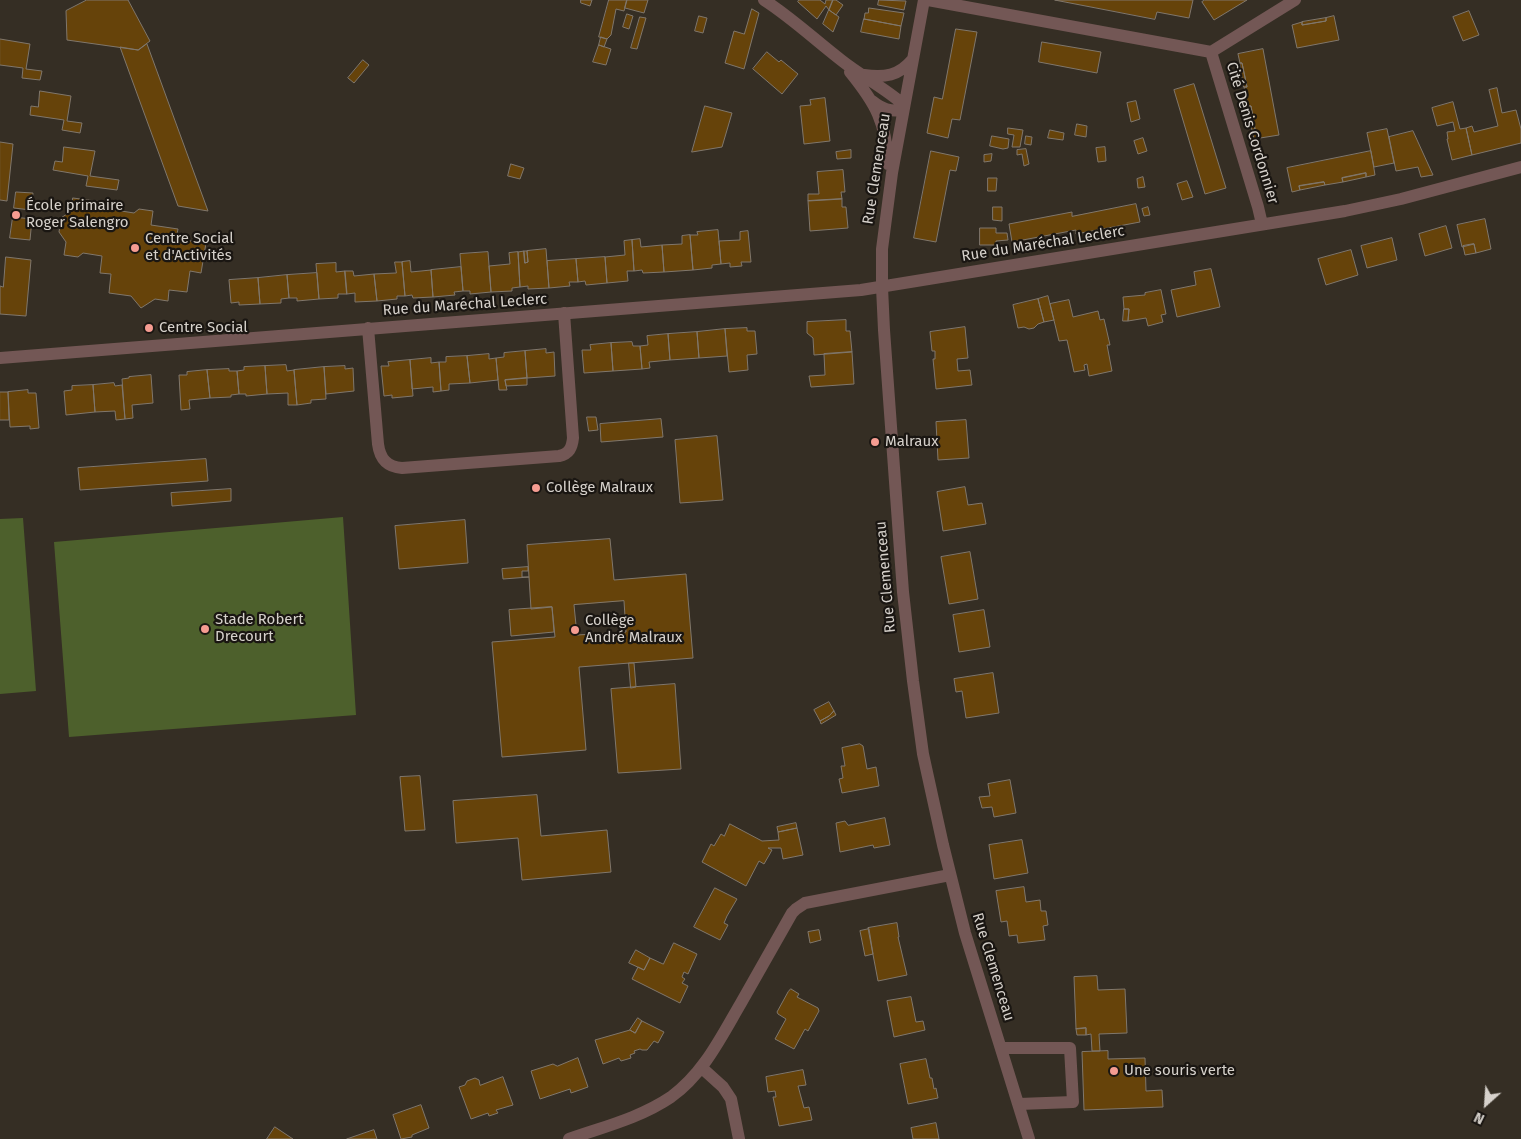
<!DOCTYPE html>
<meta charset="utf-8">
<style>
body{margin:0}
#map{position:relative;width:1521px;height:1139px;overflow:hidden;background:#352e24;font-family:"Fira Sans",sans-serif}
canvas{display:block}
.north{position:absolute;left:1461px;top:1079px;width:50px;height:50px;-webkit-text-stroke:4px #1a1612;paint-order:stroke;rotate:206deg;font-size:14px;font-weight:700;line-height:20px;text-align:center;color:#d6d1cb}
.north::after{content:'';display:block;margin:auto;width:18px;height:22px;background:#d6d1cb;clip-path:polygon(50% 0,100% 100%,50% 72%,0 100%)}
</style>
<div id="map">
<canvas width="1521" height="1139"></canvas>
<div class="north">N</div>
</div>
<script>
const ctx = document.querySelector('canvas').getContext('2d');
ctx.lineJoin = 'round';
function paint(path, color) { ctx.fillStyle = color; ctx.fill(path, 'evenodd'); }
function strokePath(path, color, width, dash) { ctx.strokeStyle = color; ctx.lineWidth = width; ctx.lineCap = dash ? 'butt' : 'round'; ctx.setLineDash(dash || []); ctx.stroke(path); }
function label(font, color, halo, rows, align = 'center') {
  ctx.font = font + ' "Fira Sans",sans-serif'; ctx.lineWidth = 4.5; ctx.setLineDash([]); ctx.textBaseline = 'middle'; ctx.strokeStyle = halo; ctx.fillStyle = color; for (const [text, x, y, turn = 0] of rows) {
    ctx.save(); ctx.translate(x, y); ctx.rotate((+turn || 0) * Math.PI / 180); ctx.textAlign = isNaN(turn) ? turn : align; if (halo) ctx.strokeText(text, 0, 0); ctx.fillText(text, 0, 0); ctx.restore();
  }
}
paint(new Path2D(`
 M343 517 356 715 69 737 54 542Z
 M23 518 36 691 0 694V519Z`), '#4d602c');
const building = new Path2D(`
 M87 0H128L150 41 138 50 67 40 66 11Z
 M581 0H592L590 6 581 3Z
 M609 0H627L624 11 616 9 611 35 607 39 599 37Z
 M627 0H648L644 13 625 8Z
 M799 0H820L825 4 826 0H833L829 10 826 6 817 19 798 2Z
 M833 0H836L843 5 836 15 829 10Z
 M879 0 906 1 904 10 878 5Z
 M1055 0H1193L1189 18 1157 12 1155 19Z
 M1205 0H1247L1214 20 1202 2Z
 M869 8 904 13 901 26 864 19 865 13H868Z
 M752 9 759 13 744 69 725 63 734 31 744 34Z
 M829 10 839 17 833 32 823 24Z
 M1469 11 1479 35 1463 41 1453 17Z
 M627 14 633 16 629 29 623 27Z
 M699 16 707 18 703 33 695 31Z
 M1334 16 1339 40 1297 48 1292 25 1302 22V25L1326 21V18Z
 M640 17 646 18 637 49 631 48Z
 M1326 18V21L1302 25V22Z
 M864 19 901 26 899 39 861 32Z
 M956 29 977 32 960 120 952 119 948 138 927 133 934 97 942 99Z
 M601 37 607 39 604 47 599 45Z
 M0 39 30 44 26 69 42 71 40 80 22 78 23 68 0 65Z
 M1042 42 1101 52 1097 73 1039 62Z
 M147 44 208 211 178 206 120 47 138 50Z
 M599 45 611 49 606 65 593 62Z
 M1263 49 1279 135 1254 139 1252 130 1255 129 1251 106H1248L1244 87H1247L1242 63H1240L1238 54Z
 M767 52 779 62 781 60 798 74 782 94 753 69Z
 M363 60 369 65 354 83 348 78Z
 M1240 63H1242L1247 87H1244Z
 M1194 84 1226 188 1205 194 1174 90Z
 M1497 88 1502 113 1516 110 1521 129V143L1472 155 1466 128 1472 126 1474 132 1498 126 1489 90Z
 M40 91 71 96 67 121 82 123 80 133 62 130 64 120 30 115 31 106 38 107Z
 M825 98 830 141 804 144 800 106 811 105 810 100Z
 M1136 101 1140 119 1131 122 1127 103Z
 M1453 102 1460 129 1466 128 1472 155 1452 160 1447 139H1448L1447 132 1455 131 1453 122 1437 126 1432 108Z
 M705 106 732 113 722 147 692 152Z
 M1248 106H1251L1255 129 1252 130Z
 M1077 124 1087 126 1086 137 1075 135Z
 M1008 128 1023 130 1020 147H1012L1014 135 1008 134Z
 M1387 129 1394 163 1374 167 1367 133Z
 M1050 130 1064 133 1063 140 1048 138Z
 M1413 131 1433 175 1421 177 1418 167 1396 171 1389 137Z
 M992 136 1009 139 1008 148 1003 149 990 146Z
 M1026 136 1032 137 1031 145 1025 144Z
 M1143 138 1147 151 1138 154 1134 141Z
 M0 142 13 144 7 201 0 200Z
 M64 147 95 151 90 176 119 180 117 190 86 186 88 176 53 170 55 161 62 162Z
 M1105 147 1106 161 1098 162 1096 148Z
 M1026 149 1029 164 1024 166 1022 154 1017 155V150Z
 M851 150V158L837 159 836 152Z
 M931 151 959 157 956 171 950 170 936 242 914 238Z
 M1371 151 1375 175 1366 177V173L1342 178 1343 182 1325 185 1324 182 1299 186 1300 190 1292 192 1287 168Z
 M992 154 991 161 984 162V155Z
 M511 164 524 168 520 179 508 176Z
 M843 170 845 192H841L842 199 808 201V194H819L817 172Z
 M1366 173V177L1343 182 1342 178Z
 M1143 177 1145 187 1138 188 1137 179Z
 M988 178H997L996 191H988Z
 M1187 181 1193 197 1182 200 1177 184Z
 M1324 182 1325 185 1300 190 1299 186Z
 M16 192 33 193 31 210 14 208Z
 M73 198 110 203 109 209 134 213 139 209 153 211 151 225 178 229 176 239 206 243 201 273 190 271 187 292 169 290 168 301 155 299 141 308 131 296 109 293 111 274 100 273 102 256 83 253 78 257 64 255 66 242 59 232 61 218 71 211Z
 M842 199V207H846L848 228 810 231 808 201Z
 M1136 204 1140 222 1076 234V230L1012 242 1009 224 1072 212V216Z
 M993 207H1002V221L993 220Z
 M1148 207 1150 215 1144 216 1142 209Z
 M13 217 32 219 30 240 10 238Z
 M1485 219 1491 249 1476 253 1474 244 1462 247 1457 225Z
 M1446 226 1452 248 1425 256 1419 234Z
 M980 228H996V233H1007L1008 240 996 241V245H980Z
 M718 230 721 264 712 265V268L693 270 690 235H698L697 232Z
 M748 231 751 262H741L742 266 730 267V263L721 264 719 241 740 240V232Z
 M690 235 693 270 664 272 662 245 682 244V236Z
 M1392 238 1397 260 1367 268 1361 246Z
 M640 239 641 247 662 245 664 272 643 273 642 270 634 271 632 240Z
 M632 240 634 271H627L628 281 607 283 605 257 625 255 624 241Z
 M1474 244 1476 253 1465 255 1463 246Z
 M546 249 549 288 528 289V286L520 287 518 252 524 251 525 263 528 262 527 251Z
 M1351 250 1358 275 1326 285 1318 259Z
 M524 251H527L528 262 525 263Z
 M488 252 491 292 470 294V291H463L460 254Z
 M518 252 520 287 512 288V291L491 292 489 266 510 264 509 253Z
 M6 257 31 260 26 316 0 314V286L3 287Z
 M605 257 607 283 586 285 585 281 578 282 576 259Z
 M576 259 578 282H569L570 286 549 288 547 261Z
 M410 261 411 272 431 270 433 297 413 298 412 295 405 296 402 262Z
 M395 262H402L405 296H397V299L377 301 374 274 396 273Z
 M336 263V272L345 271 347 294H338V298L319 299 316 264Z
 M461 267 463 291 454 292 455 295 433 297 431 270Z
 M1211 269 1220 307 1177 317 1171 290 1196 285 1194 272Z
 M345 271H353L354 276 374 274 377 301 355 302V293L347 294Z
 M317 273 319 299 297 301V298H289L287 275Z
 M287 275 289 298 281 299V303L260 304 258 278Z
 M258 278 260 304 239 305V302L231 303 229 280Z
 M1161 290 1166 314 1161 315 1163 322 1148 326 1146 318 1128 321 1129 309H1124L1123 297 1145 295V293Z
 M1048 296 1054 320 1044 322 1038 299Z
 M1038 299 1044 322 1038 324 1034 328 1029 329 1024 327 1018 328 1013 305Z
 M1069 300 1073 317 1098 311 1100 320 1104 319 1110 345H1107L1112 371 1089 376 1087 364 1084 365 1085 370 1074 372 1067 340 1059 341 1050 304Z
 M1124 309H1129L1128 321H1123Z
 M846 320V331H850L852 352 814 355 813 338 807 333V322Z
 M965 327 968 358 957 359 958 371 970 370 972 385 936 389 933 359H935V351H932L930 332Z
 M747 328V331H755L757 354 747 355 748 370 729 372 725 329Z
 M725 329 727 356 699 358 697 332Z
 M697 332 699 358 670 360 668 334Z
 M668 334 670 360 649 362 650 368 642 369 640 346 648 345 647 336Z
 M632 342 633 346H640L642 369 613 371 611 343Z
 M611 343 613 371 584 373 582 350H591L590 345Z
 M546 349V353L554 352 555 376 527 378 525 351Z
 M525 351 527 378 505 380 507 390H499L496 358 504 357V353Z
 M852 352 854 384 811 387 809 376 825 375 824 354Z
 M489 354V359L496 358 498 380 470 383 467 356Z
 M467 356 470 383 449 384V390L441 391 439 362H446V357Z
 M431 358V363L439 362 441 391 433 392V387L412 389 410 360Z
 M410 360 413 396 392 398V395L384 396 381 366H389L388 362Z
 M286 365 287 371 294 370 297 405H288V393L267 394 265 366Z
 M265 366 267 394 246 396V394H239L237 371 244 370V367Z
 M345 366V369L353 368 354 391 326 394 324 367Z
 M324 367 326 399 311 400V403L297 405 294 370Z
 M229 369V371H237L239 394 231 395V397L210 398 207 370Z
 M207 370 210 398 189 400 190 409 181 410 179 375H187V372Z
 M151 375 153 403 132 405 133 418 125 419 122 379 129 378V377Z
 M527 378V385L506 386 505 380Z
 M114 383 115 386 122 385 125 419 116 420 115 411 95 412 93 385Z
 M93 385 95 412 66 415 64 391 72 390V386Z
 M28 390V393H36L39 428 30 429V426L10 427 8 392Z
 M0 392H8L9 420H0Z
 M587 417H596L598 430 589 431Z
 M661 419 663 437 601 442 600 424Z
 M966 420 969 458 938 460 936 422Z
 M717 436 723 500 680 503 675 440Z
 M206 459 208 481 80 490 78 468Z
 M965 487 968 505 982 503 986 524 943 531 937 492Z
 M231 489V501L172 506 171 493Z
 M465 520 468 563 399 569 395 526Z
 M610 539 614 580 686 574 693 658 579 667 586 750 502 757 492 642 555 637 552 607 531 609 527 545ZM624 601 626 632 577 635 574 605Z
 M970 552 978 599 949 604 941 557Z
 M528 567V571H522V577H529L503 579 502 569Z
 M552 607 554 632 511 636 509 610Z
 M984 610 990 647 959 652 953 615Z
 M629 663H634L636 687 631 688Z
 M993 673 999 713 966 718 962 691 956 692 954 679Z
 M675 684 681 769 618 773 611 689Z
 M829 702 834 711 829 716 820 721 814 710Z
 M834 711 836 715 821 724 820 721 829 716Z
 M860 744 863 746 867 769 876 767 879 786 842 793 839 779 843 778 841 766H845L842 748Z
 M420 776 425 830 405 831 400 777Z
 M1010 780 1016 813 994 817 992 807 982 808 979 797 990 796 988 784Z
 M537 795 541 836 607 830 611 872 522 880 518 838 456 843 453 801Z
 M885 818 890 845 874 848 873 845 840 852 836 823 845 821 848 825Z
 M796 823 797 828 778 832 777 827Z
 M730 824 762 841 779 840 778 832 797 828 803 855 783 859 781 848H768L772 850 764 864 759 861 746 886 702 862 711 844 714 846 721 834 724 836Z
 M1022 840 1028 873 994 879 989 845Z
 M1024 887 1026 902 1040 900 1041 911H1046L1048 925 1043 926 1045 940 1018 943 1017 935 1009 936 1007 921 1001 922 996 891Z
 M715 888 737 899 727 916 724 923 728 925 720 940 694 927Z
 M897 923 899 937H898L907 975 878 981 868 928Z
 M869 929 873 954 865 956 860 931Z
 M819 930 821 940 810 943 808 932Z
 M674 943 697 954 688 974 684 972 682 977 685 979 682 983 688 986 680 1003 632 979 638 967 644 970 650 958 663 964Z
 M636 950 650 958 644 970 629 963Z
 M1097 976 1098 990 1125 989 1127 1033 1099 1034 1100 1051H1092L1091 1034 1086 1035V1028L1076 1029 1074 977Z
 M791 989 799 994 797 997 818 1008 819 1011 808 1031 805 1029 794 1049 775 1039 786 1019 778 1014 777 1012 788 992Z
 M911 997 916 1022 923 1021 925 1030 894 1037 887 1001Z
 M638 1018 642 1021 635 1033 630 1030Z
 M642 1021 664 1032 658 1043 654 1041 647 1050H642L640 1049 634 1051 635 1053 630 1055 631 1058 621 1061 619 1058 603 1064 595 1040 630 1030 635 1033Z
 M1086 1028V1035H1077L1076 1029Z
 M1108 1051V1059L1145 1058 1146 1091 1162 1090 1163 1107 1084 1110 1082 1052Z
 M578 1058 588 1087 571 1093 570 1089 540 1099 531 1071 553 1064 557 1066Z
 M926 1059 930 1078H932L934 1089 936 1088 938 1098 908 1104 900 1064Z
 M803 1070 806 1085 798 1086 804 1108 809 1107 812 1120 779 1126 773 1097H776L775 1091 768 1092 766 1077Z
 M503 1077 513 1105 496 1110 498 1113 489 1116 488 1113 471 1119 459 1087 465 1085 467 1081 475 1078 479 1080 480 1085Z
 M421 1105 429 1128 412 1135V1137L401 1139 393 1115Z
 M936 1123 939 1139H913L911 1128Z
 M275 1127 293 1139H267Z
 M374 1130 377 1139H347Z`);
paint(building, '#66430a');
strokePath(building, '#80776c', 1);
strokePath(new Path2D(`
 M764 0C792 18 815 40 841 60 861 76 885 88 904 105
 M924 0 892 173 882 249V287L884 330 903 592 913 681 923 754 943 845 965 933 1029 1139
 M928 0 1211 52 1295 0
 M1211 52 1258 207 1262 224
 M850 72C876 104 886 122 888 164
 M864 75C884 78 899 76 913 59
 M872 101C882 109 890 112 903 110
 M368 328 378 444C380 459 387 467 402 468L559 456C569 454 572 448 573 438L564 313
 M0 358 861 290 1345 211 1401 199 1521 167
 M1001 1048H1070L1073 1102 1019 1104
 M702 1068 723 1087 731 1099 739 1139
 M569 1139C603 1127 640 1118 671 1097 704 1073 721 1037 741 1003 758 973 775 943 792 913L796 909 805 903 950 875`), '#735755', 12);
for (const [x, y, r, color] of [
 [16,215,5,"#f59c91"],
 [135,248,5,"#f59c91"],
 [149,328,5,"#f59c91"],
 [875,442,5,"#f59c91"],
 [536,488,5,"#f59c91"],
 [205,629,5,"#f59c91"],
 [575,630,5,"#f59c91"],
 [1114,1071,5,"#f59c91"]
]) { const dot = new Path2D(); dot.arc(x, y, r, 0, 2 * Math.PI); ctx.fillStyle = color; ctx.fill(dot); strokePath(dot, '#1a1612', 2); }
label('15px', '#d6d1cb', '#1a1612', [
 ["Cité Denis Cordonnier",1252,133,73],
 ["Rue Clemenceau",877,169,-81],
 ["Rue du Maréchal Leclerc",1043,244,-9],
 ["Rue du Maréchal Leclerc",465,305,-4],
 ["Rue Clemenceau",886,577,-95],
 ["Rue Clemenceau",993,967,73]
]);
label('15px', '#d6d1cb', '#1a1612', [
 ["École primaire",26,206],
 ["Roger Salengro",26,223],
 ["Centre Social",145,239],
 ["et d'Activités",145,256],
 ["Centre Social",159,328],
 ["Malraux",885,442],
 ["Collège Malraux",546,488],
 ["Stade Robert",215,620],
 ["Drecourt",215,637],
 ["Collège",585,621],
 ["André Malraux",585,638],
 ["Une souris verte",1124,1071]
], 'left');
</script>
